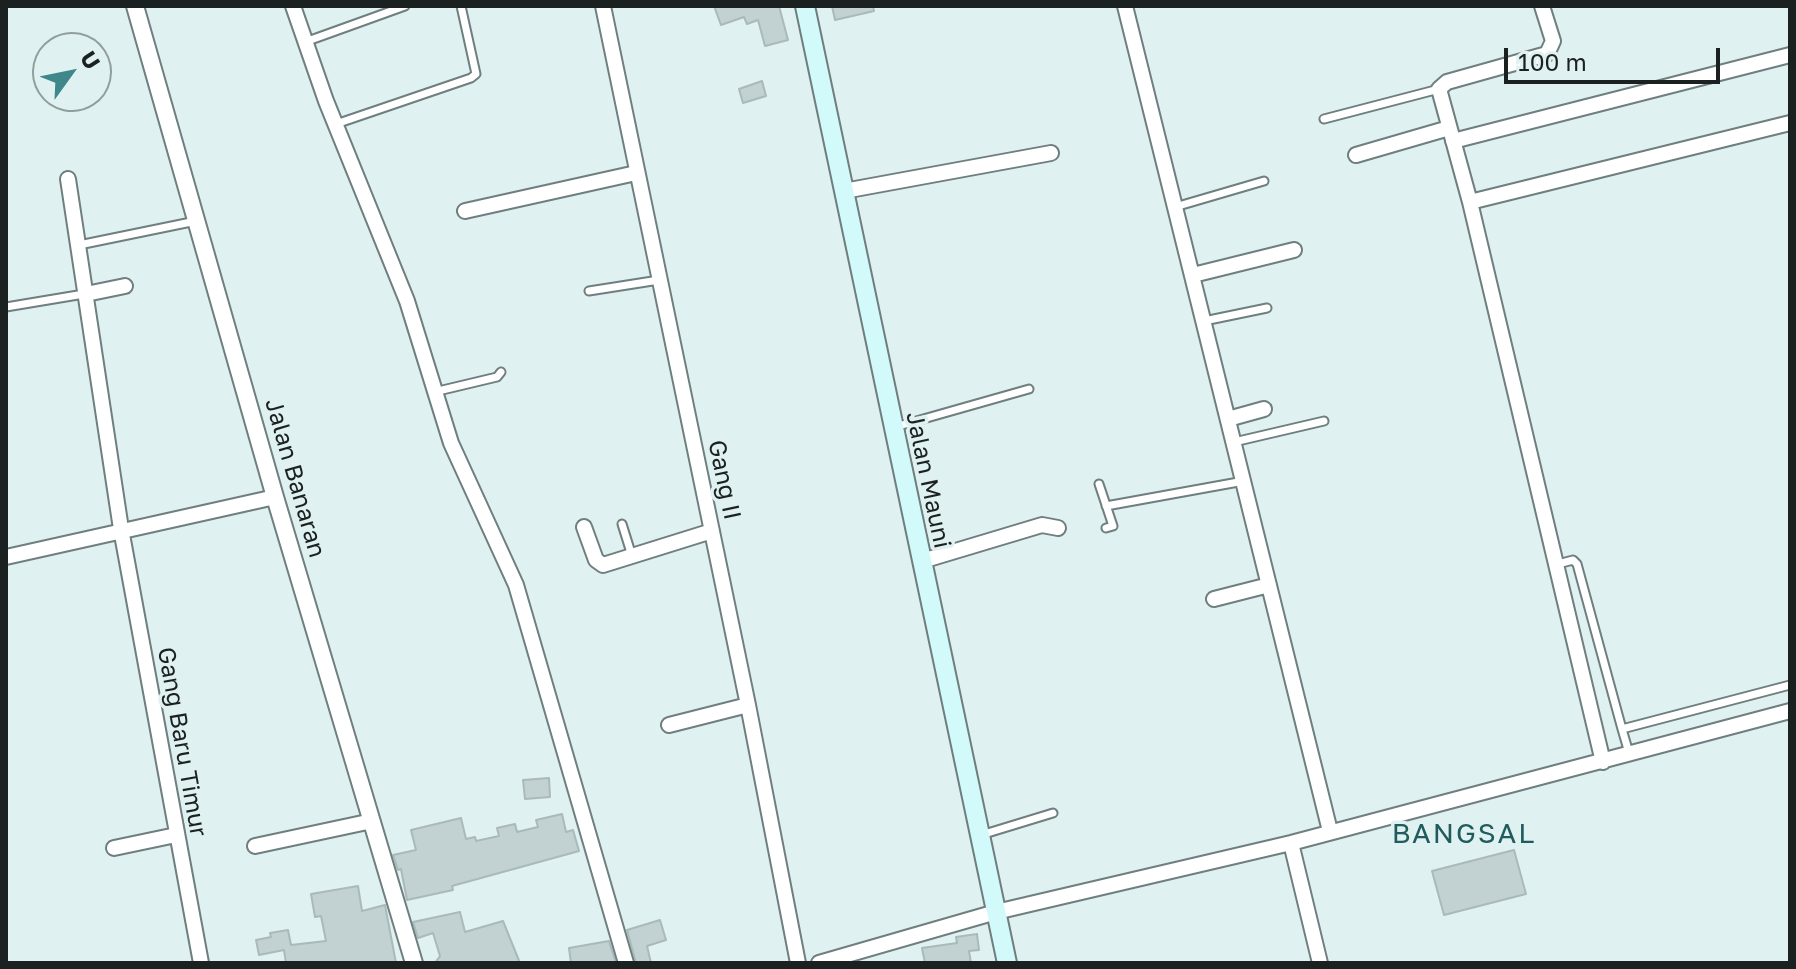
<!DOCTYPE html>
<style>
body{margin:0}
#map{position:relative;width:1796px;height:969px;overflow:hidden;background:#e0f1f1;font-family:"Golos Text",sans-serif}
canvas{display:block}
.frame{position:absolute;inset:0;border:8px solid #1b2121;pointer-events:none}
.north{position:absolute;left:32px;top:32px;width:80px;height:80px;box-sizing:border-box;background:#e0f1f1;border:2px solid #919e9e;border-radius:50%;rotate:57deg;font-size:22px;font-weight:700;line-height:32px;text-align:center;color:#1b2121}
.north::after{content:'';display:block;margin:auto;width:28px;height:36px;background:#3e878a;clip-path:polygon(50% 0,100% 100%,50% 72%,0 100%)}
.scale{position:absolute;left:1504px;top:48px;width:216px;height:36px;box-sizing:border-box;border:4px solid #1b2121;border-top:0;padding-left:10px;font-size:24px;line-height:28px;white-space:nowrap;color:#1b2121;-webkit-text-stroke:6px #e0f1f1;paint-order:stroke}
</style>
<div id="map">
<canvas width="1796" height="969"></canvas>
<div class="frame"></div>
<div class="north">U</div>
<div class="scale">100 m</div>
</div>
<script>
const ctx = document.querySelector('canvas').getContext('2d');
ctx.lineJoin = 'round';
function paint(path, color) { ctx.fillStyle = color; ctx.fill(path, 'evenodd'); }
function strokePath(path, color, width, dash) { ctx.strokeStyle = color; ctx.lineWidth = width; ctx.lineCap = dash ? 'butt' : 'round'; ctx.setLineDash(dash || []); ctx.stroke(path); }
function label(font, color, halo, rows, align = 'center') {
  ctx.font = font + ' "Golos Text",sans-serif'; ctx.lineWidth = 7; ctx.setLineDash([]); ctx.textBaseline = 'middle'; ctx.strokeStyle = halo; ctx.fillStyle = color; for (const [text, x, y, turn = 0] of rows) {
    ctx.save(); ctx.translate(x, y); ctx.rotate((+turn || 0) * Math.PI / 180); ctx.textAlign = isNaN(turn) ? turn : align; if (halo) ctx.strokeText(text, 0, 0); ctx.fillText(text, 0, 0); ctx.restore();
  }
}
const building = new Path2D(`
 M714 6H779L788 40 765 46 758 20 747 24 744 17 721 25Z
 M832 6H873L874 11 835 20Z
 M762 81 766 96 743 103 739 89Z
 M549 778 550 797 525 799 523 780Z
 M562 814 566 832 573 830 579 851 452 886 453 890 407 900 401 869 398 870 393 855 416 850 411 830 461 818 466 839 475 837 476 841 499 836 497 828 515 824 517 832 538 827 536 820Z
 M1514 850 1526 894 1444 915 1432 871Z
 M358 886 362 911 385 905 396 963H286L284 950 259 955 256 940 271 937 270 933 288 930 291 945 326 941 321 916 315 917 311 894Z
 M460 912 465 932 503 921 520 963H435L440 956 433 933 418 938 413 922Z
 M660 920 666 940 647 946 651 963H636L627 930Z
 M977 934 979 950 969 951 971 963H925L922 948 957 943 956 937Z
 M609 941 616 963H571L569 948Z`);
paint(building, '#c2d2d2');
strokePath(building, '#aab9ba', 2);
const service = new Path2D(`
 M305 42 405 6
 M1324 119 1439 89
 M336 124 471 78 476 74 461 6
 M1175 207 1264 181
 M79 245 196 221
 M589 291 659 280
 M6 307 84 294
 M1204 321 1267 308
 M434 392 497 377 501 372
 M895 427 1029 389
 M1234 442 1324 421
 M1099 484 1113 526 1106 528
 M1106 506 1244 481
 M622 524 632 556
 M1558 564 1573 560 1577 564 1622 729 1790 685
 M1622 729 1629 753
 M981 835 1053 813`);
const minor = new Path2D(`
 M293 6 326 101 407 301 451 443 516 585 626 963
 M603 6 748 705 798 963
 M1125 6 1330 831
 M1542 6 1553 41 1547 54 1447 82 1439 89 1470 202 1603 762
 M1453 141 1790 55
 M1356 155 1449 128
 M68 179 121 529 201 963
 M844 191 1051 153
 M1470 202 1790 123
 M465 211 636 173
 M1193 275 1294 250
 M86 294 125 286
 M1228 419 1264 409
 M584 527 596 560 603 565 712 531
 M6 557 275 497
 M922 561 1042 525 1058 528
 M1214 599 1269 585
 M669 725 748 705
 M1291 843 1320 963
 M255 846 372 821
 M114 848 176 835
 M819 963 996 912 1291 843 1790 711`);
const tertiary = new Path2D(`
 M135 6 275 497 414 963`);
const secondary = new Path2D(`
 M805 6 1007 963`);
strokePath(service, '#6f7e7e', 11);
strokePath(minor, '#6f7e7e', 18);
strokePath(tertiary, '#6f7e7e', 20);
strokePath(secondary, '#6f7e7e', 22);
strokePath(service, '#fff', 7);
strokePath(minor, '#fff', 14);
strokePath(tertiary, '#fff', 16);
strokePath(secondary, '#d3fafb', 18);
label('24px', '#1b2121', '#e0f1f1', [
 ["Jalan Banaran",295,478,74],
 ["Gang II",724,480,78],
 ["Jalan Mauni",928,480,78],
 ["Gang Baru Timur",182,742,80]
]);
ctx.letterSpacing = '2px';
label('28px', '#205b5d', '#e0f1f1', [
 ["BANGSAL",1464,834]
]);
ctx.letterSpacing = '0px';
</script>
